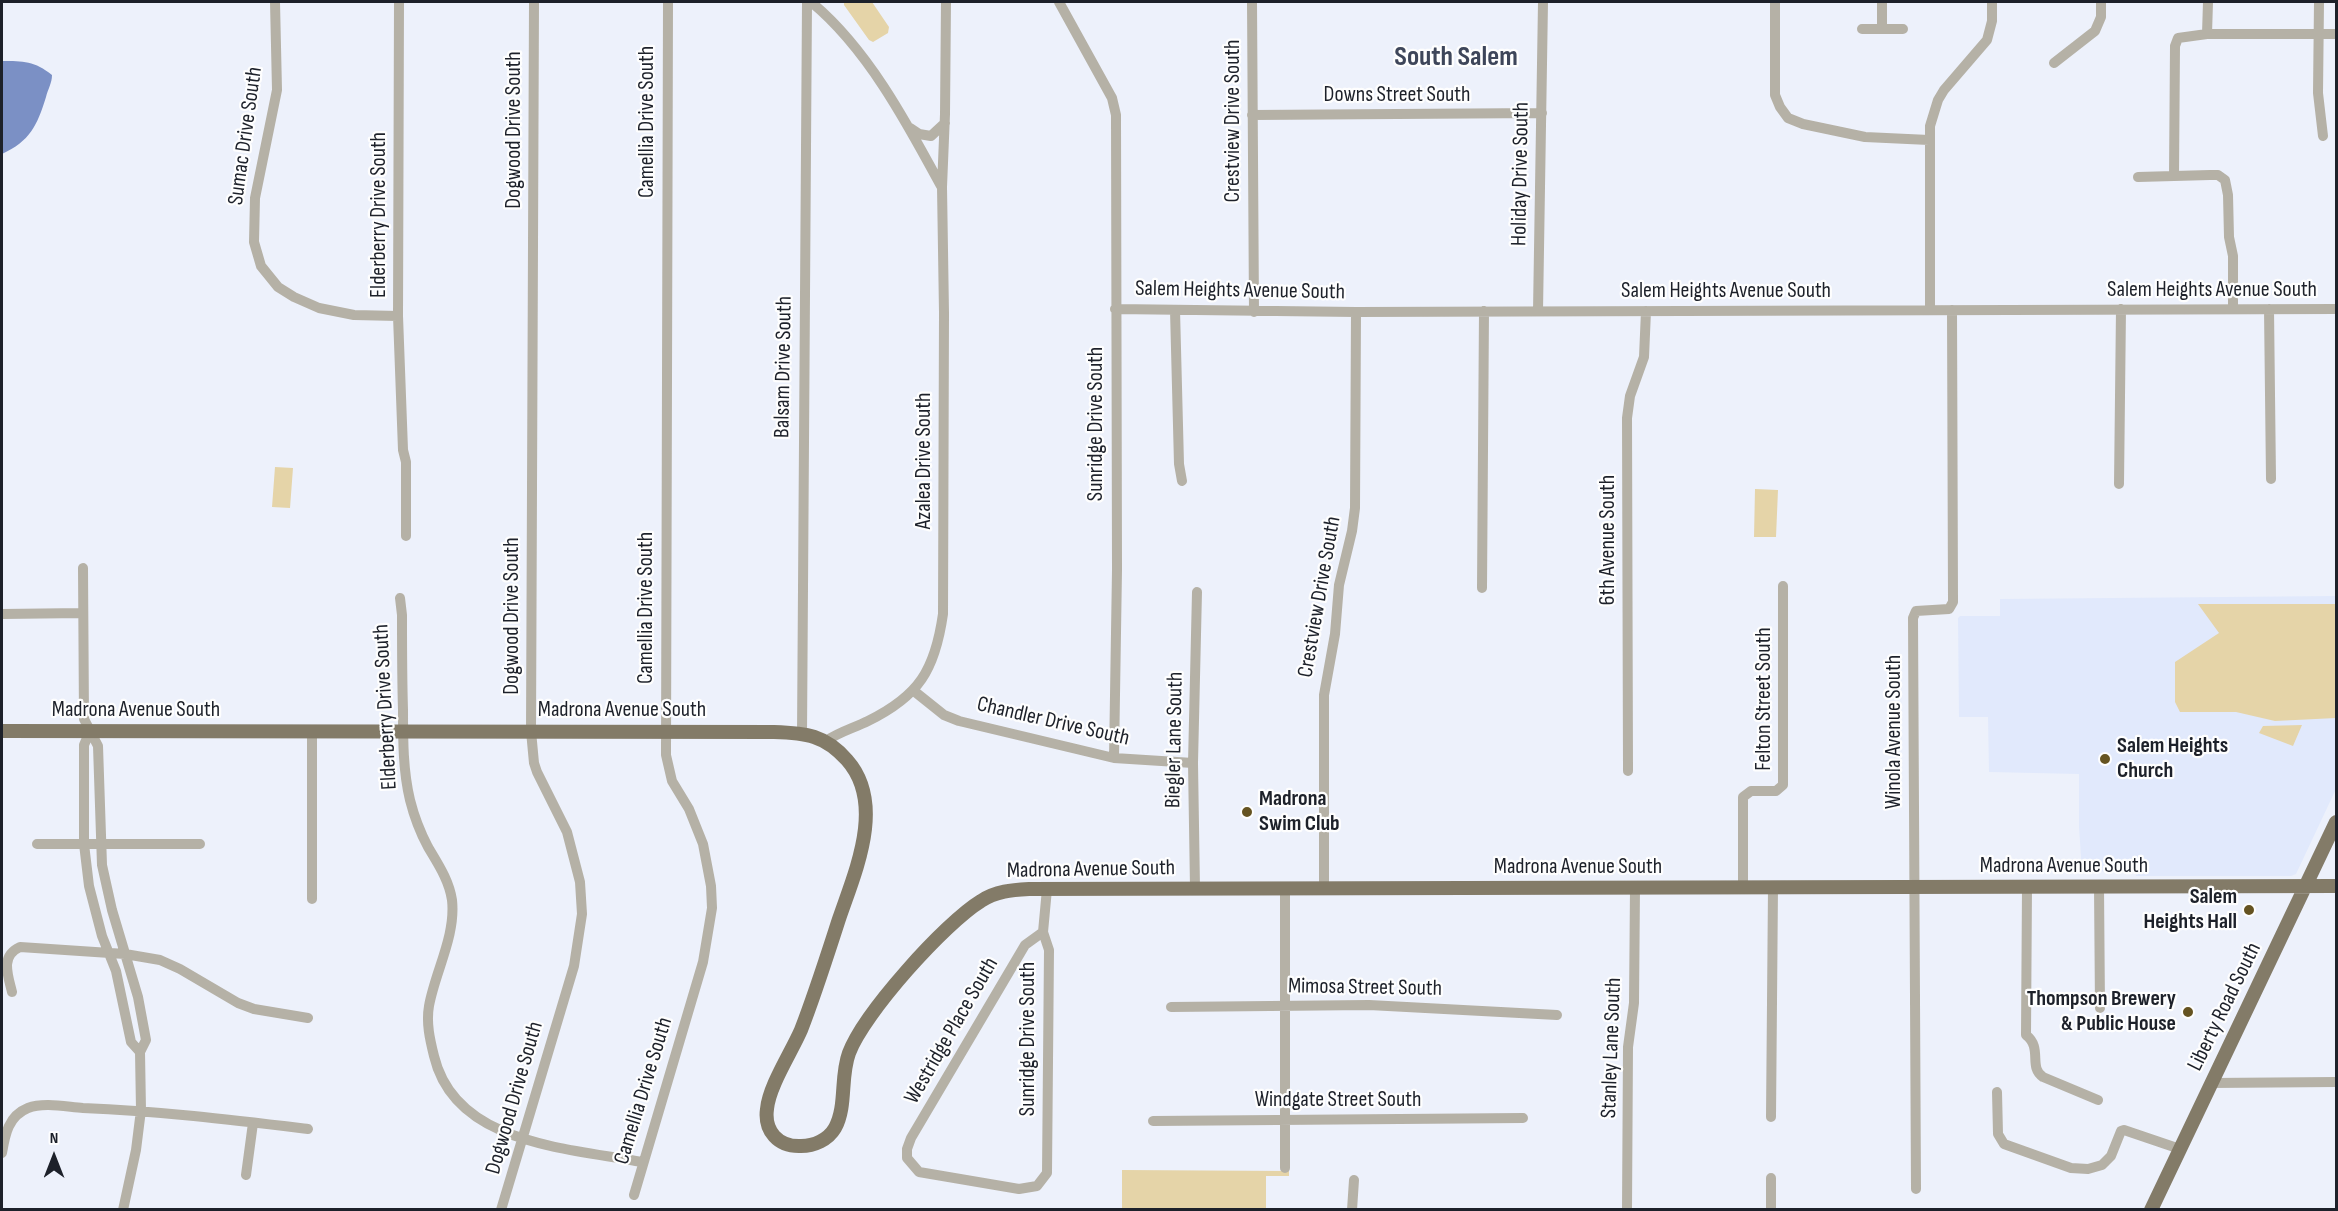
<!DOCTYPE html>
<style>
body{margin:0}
#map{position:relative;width:2338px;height:1211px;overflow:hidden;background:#edf1fb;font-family:"Sofia Sans Condensed",sans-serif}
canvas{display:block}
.frame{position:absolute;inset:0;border:3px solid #1d212a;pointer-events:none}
.north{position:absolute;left:24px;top:1127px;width:60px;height:60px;-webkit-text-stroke:4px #fefefe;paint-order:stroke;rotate:0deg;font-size:16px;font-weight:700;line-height:24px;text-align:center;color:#1d212a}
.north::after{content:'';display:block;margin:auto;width:21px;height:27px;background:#1d212a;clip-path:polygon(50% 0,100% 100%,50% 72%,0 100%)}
</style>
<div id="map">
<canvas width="2338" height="1211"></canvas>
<div class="frame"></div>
<div class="north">N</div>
</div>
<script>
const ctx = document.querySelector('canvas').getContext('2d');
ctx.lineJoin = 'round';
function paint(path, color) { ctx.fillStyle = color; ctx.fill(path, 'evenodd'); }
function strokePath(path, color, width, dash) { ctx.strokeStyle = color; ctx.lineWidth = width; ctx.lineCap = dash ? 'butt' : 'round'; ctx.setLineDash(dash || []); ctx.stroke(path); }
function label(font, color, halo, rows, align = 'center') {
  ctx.font = font + ' "Sofia Sans Condensed",sans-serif'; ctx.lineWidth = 4.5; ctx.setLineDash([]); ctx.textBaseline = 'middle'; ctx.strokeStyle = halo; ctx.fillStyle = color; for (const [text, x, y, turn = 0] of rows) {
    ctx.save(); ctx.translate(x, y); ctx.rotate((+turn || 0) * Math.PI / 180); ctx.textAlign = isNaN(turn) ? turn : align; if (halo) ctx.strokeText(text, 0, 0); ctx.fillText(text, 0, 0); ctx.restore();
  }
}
paint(new Path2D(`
 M2336 596V789L2296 874 2291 876H2136L2135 872 2082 871 2079 827V774L1989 772 1988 717H1959L1958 618 1960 616H2000V599Z`), '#e1e9fc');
paint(new Path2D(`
 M844 2H872L889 27 888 33 873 42 869 40 844 5Z
 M275 467 293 468 290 508 272 507Z
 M1755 489 1778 490 1776 537H1754Z
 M2198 604H2336V718L2275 721 2236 712H2180L2175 702V662L2219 633Z
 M2302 725 2293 746 2259 733 2263 726Z
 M1122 1170 1289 1171V1176H1266V1209L1122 1210Z`), '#e5d4a8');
paint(new Path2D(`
 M2 61C23 61 35 61 52 75 52 83 48 89 46 97 37 126 30 141 2 154Z`), '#7b90c5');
strokePath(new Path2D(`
 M275 2 277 90 255 198 254 242 261 266 278 287 294 297 319 308 354 315 398 316
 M399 2 398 316 403 450 406 462V536
 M811 2C867 48 907 123 941 186
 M1059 2 1112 98 1116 115 1117 570 1114 758
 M1252 2 1254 312
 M1775 2V95L1780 107 1788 118 1803 124 1865 137 1929 140
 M1882 2V29H1903
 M2319 2 2318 93 2323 136
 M1862 29H1882
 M2207 34 2208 2
 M2054 63 2095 31 2101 17V2
 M1252 115 1542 113
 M910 128 919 134 931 136 945 123
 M2174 175 2175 46 2178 38 2207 34H2336
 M2138 177 2210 175H2218L2225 180 2228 195 2229 237 2233 256V309
 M1115 309 1356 312 2336 309
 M2269 309 2271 479
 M1175 310 1179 464 1182 481
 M1930 310V126L1938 100 1944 90 1987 40 1992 21V2
 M1538 311 1543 2
 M2119 484 2121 309
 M83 568 84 719 98 746 102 865 112 910 138 997 146 1040 140 1052 131 1042 116 971 102 936 89 886 84 844V745L90 731
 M1482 588 1484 311
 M400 598 402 615C402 646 402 678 403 710 403 740 403 771 410 800 414 816 420 832 428 847 438 864 449 880 452 900 456 936 435 972 429 1006 426 1023 430 1040 434 1056 455 1145 569 1148 642 1162
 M2 614 83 613
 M914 691 944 715 959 721 1114 758 1193 763
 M312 731V899
 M802 734 807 2
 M826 741C839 732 854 728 868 721 919 696 935 670 943 614L944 313 942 187 945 114 946 2
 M1628 771 1627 418 1630 396 1644 357 1646 311
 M37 844H200
 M1743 887V797L1751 791H1776L1783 785V586
 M2027 887 2026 1035C2043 1048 2028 1067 2043 1077L2098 1100
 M2099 887 2100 1008
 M1195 888 1193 763 1197 592
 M1324 888V695L1335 634 1339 585 1352 531 1355 508 1356 312
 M1043 932 1025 945 911 1138 907 1149V1158L919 1172 1019 1189 1037 1186 1047 1173 1049 950 1043 932 1047 889
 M12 992C8 975 0 956 20 947L125 954 160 960 180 969 238 1003 254 1009 308 1018
 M1171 1007 1369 1005 1557 1015
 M2211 1083 2336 1082
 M1997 1092 1998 1134 2004 1144 2071 1168 2088 1169 2102 1165 2111 1156 2121 1131 2124 1130 2180 1149
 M1771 1117 1773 887
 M1153 1121 1523 1118
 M2 1153C5 1135 8 1116 28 1108 44 1102 67 1107 83 1108 159 1111 233 1120 308 1129
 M1285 1168V888
 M246 1175 253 1123
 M1771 1178V1210
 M1916 1189 1913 618 1916 611 1949 609 1953 602 1952 310
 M634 1195 703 962 712 908 711 886 703 844 689 809 672 781 666 755 668 2
 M123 1210 136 1150 141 1110 140 1052
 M501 1210 574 966 582 914 580 882 567 832 537 772 534 763 531 731 534 2
 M1352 1210 1354 1180
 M1627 1210 1628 1047 1634 1003 1635 888`), '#b5b1a6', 10);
strokePath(new Path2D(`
 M2 731 774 732C806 733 825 735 847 760 886 804 855 872 839 919 827 956 815 994 801 1030 791 1053 769 1086 767 1109 764 1131 778 1147 801 1146 814 1146 828 1140 835 1128 847 1106 840 1077 849 1053 864 1013 945 923 981 901 996 891 1012 890 1029 889L2336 886
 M2151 1210 2336 822`), '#837b68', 14);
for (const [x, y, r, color] of [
 [2105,759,6,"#655321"],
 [1247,812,6,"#655321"],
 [2249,910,6,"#655321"],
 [2188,1012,6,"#655321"]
]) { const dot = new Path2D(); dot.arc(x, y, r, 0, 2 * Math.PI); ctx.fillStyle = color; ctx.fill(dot); strokePath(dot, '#fefefe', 2); }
label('22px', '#1d212a', '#fefefe', [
 ["Downs Street South",1397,95],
 ["Crestview Drive South",1233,121,-90],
 ["Camellia Drive South",647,122,-90],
 ["Dogwood Drive South",514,130,-90],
 ["Sumac Drive South",246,136,-82],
 ["Holiday Drive South",1521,174,-89],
 ["Elderberry Drive South",379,215,-90],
 ["Salem Heights Avenue South",2212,290],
 ["Salem Heights Avenue South",1240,291,1],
 ["Salem Heights Avenue South",1726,291],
 ["Balsam Drive South",784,367,-89],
 ["Sunridge Drive South",1096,424,-90],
 ["Azalea Drive South",924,461,-90],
 ["6th Avenue South",1608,540,-90],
 ["Crestview Drive South",1320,597,-80],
 ["Camellia Drive South",646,608,-90],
 ["Dogwood Drive South",512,616,-90],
 ["Felton Street South",1764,699,-90],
 ["Elderberry Drive South",386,707,-93],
 ["Madrona Avenue South",136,710],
 ["Madrona Avenue South",622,710],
 ["Chandler Drive South",1053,722,13],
 ["Winola Avenue South",1894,732,-90],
 ["Biegler Lane South",1175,740,-89],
 ["Madrona Avenue South",2064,866],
 ["Madrona Avenue South",1578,867],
 ["Madrona Avenue South",1091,870,-1],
 ["Mimosa Street South",1365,988,1],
 ["Liberty Road South",2225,1007,-64],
 ["Westridge Place South",952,1031,-60],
 ["Sunridge Drive South",1028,1039,-90],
 ["Stanley Lane South",1612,1048,-88],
 ["Camellia Drive South",644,1091,-73],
 ["Dogwood Drive South",515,1098,-74],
 ["Windgate Street South",1338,1100]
]);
label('bold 22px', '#1d212a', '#fefefe', [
 ["Salem Heights",2117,746],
 ["Church",2117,771],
 ["Madrona",1259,799],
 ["Swim Club",1259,824],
 ["Salem",2237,897,"right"],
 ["Heights Hall",2237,922,"right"],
 ["Thompson Brewery",2176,999,"right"],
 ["& Public House",2176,1024,"right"]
], 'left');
label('bold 28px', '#3e465a', '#fefefe', [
 ["South Salem",1456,58]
]);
</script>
